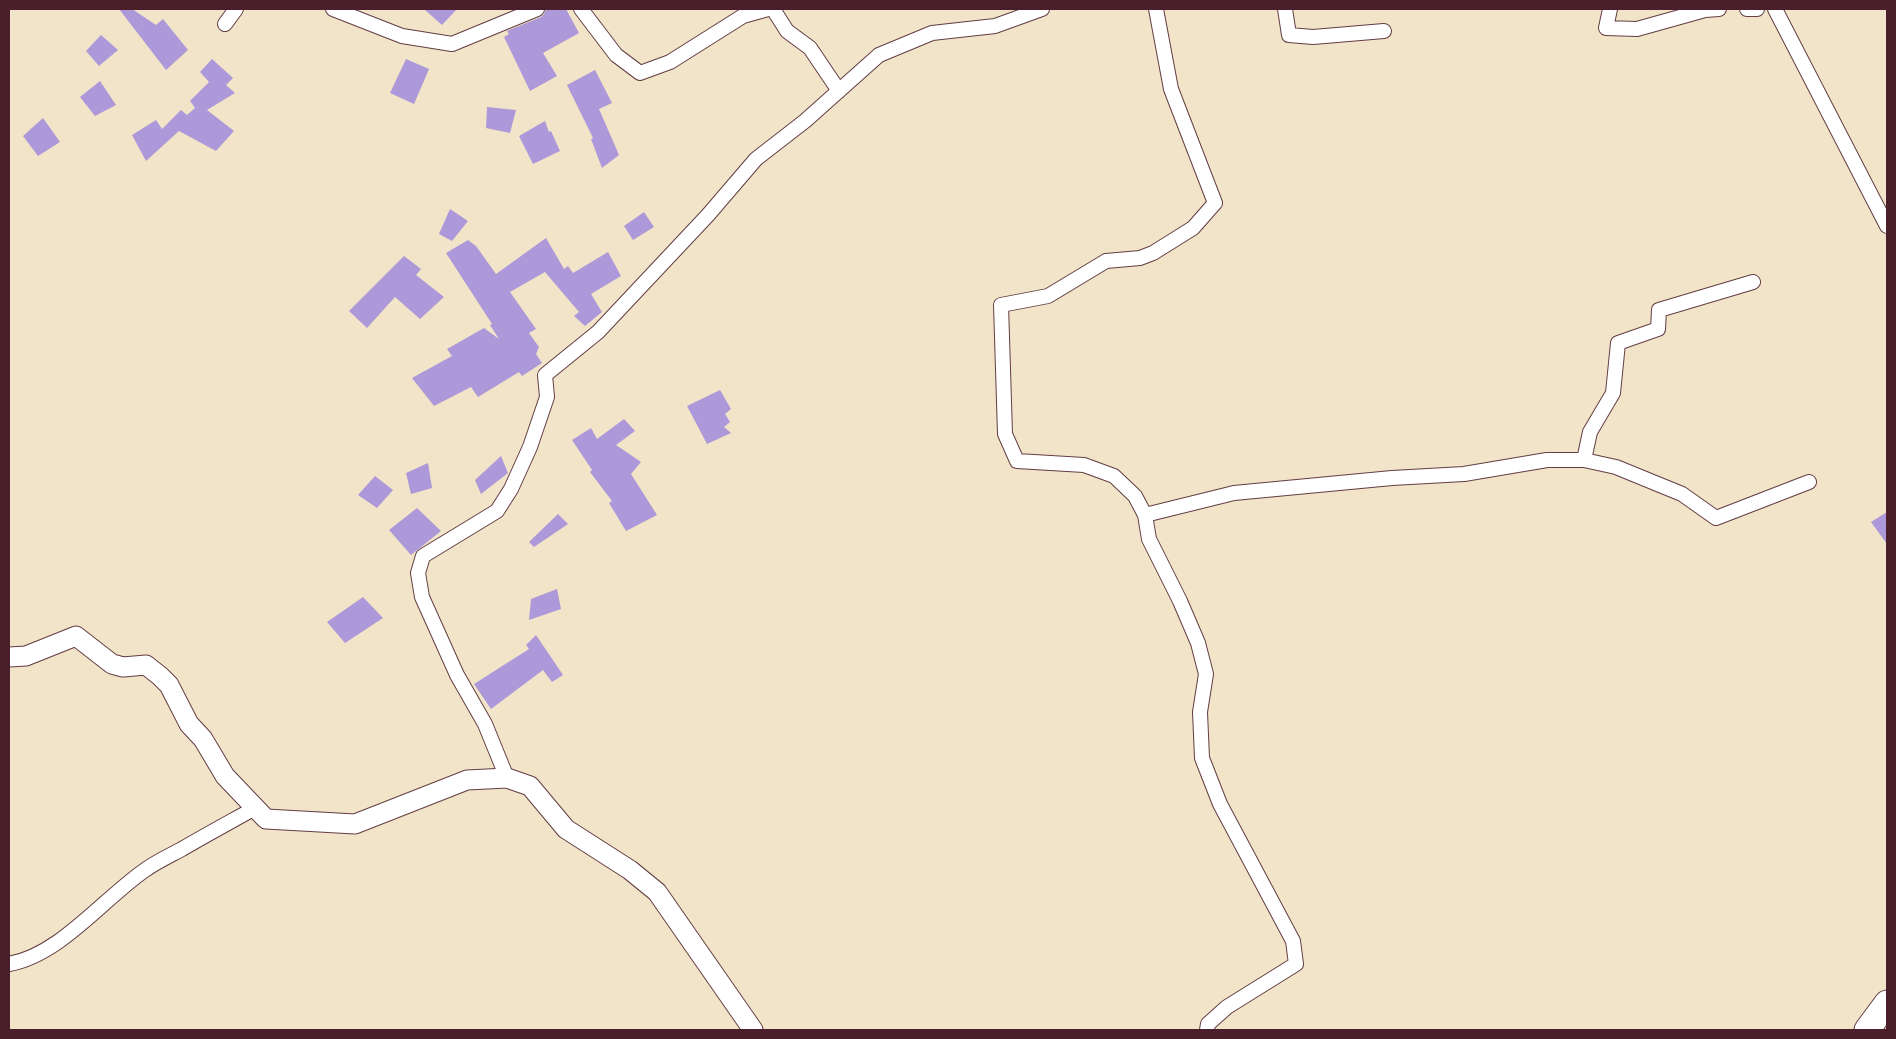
<!DOCTYPE html>
<style>
body{margin:0}
#map{position:relative;width:1896px;height:1039px;overflow:hidden;background:#f1e4c8;font-family:"Libre Bodoni",serif}
canvas{display:block}
.frame{position:absolute;inset:0;border:10px solid #4a1f2b;pointer-events:none}
</style>
<div id="map">
<canvas width="1896" height="1039"></canvas>
<div class="frame"></div>
</div>
<script>
const ctx = document.querySelector('canvas').getContext('2d');
ctx.lineJoin = 'round';
function paint(path, color) { ctx.fillStyle = color; ctx.fill(path, 'evenodd'); }
function strokePath(path, color, width, dash) { ctx.strokeStyle = color; ctx.lineWidth = width; ctx.lineCap = dash ? 'butt' : 'round'; ctx.setLineDash(dash || []); ctx.stroke(path); }
paint(new Path2D(`
 M119 9H132L156 25 163 19 188 50 166 70Z
 M424 9H457L442 25Z
 M546 9H566L579 33 543 53 557 76 530 91 504 37 509 34 507 31 541 17 544 14Z
 M101 35 118 50 99 66 86 51Z
 M212 59 233 78 226 85 235 93 207 110 234 131 216 151 179 131 146 161 132 135 156 120 162 129 181 110 187 115 195 108 190 101 209 82 200 72Z
 M406 59 429 69 414 104 390 93Z
 M595 70 612 103 599 109 619 155 602 168 591 139 593 138 567 85Z
 M100 81 116 105 95 116 80 97Z
 M487 107 516 110 510 133 486 128Z
 M43 118 60 142 38 156 23 136Z
 M545 121 549 132 551 131 560 151 533 164 519 136Z
 M450 209 468 221 452 241 439 234Z
 M644 212 654 227 633 240 624 226Z
 M546 238 564 269 568 266 573 273 608 252 621 276 591 294 602 312 585 326 574 316 579 312 545 272 510 292 536 329 529 333 539 347 536 354 542 363 522 376 519 372 478 397 471 387 434 406 412 378 452 356 447 349 484 328 499 339 490 325 492 324 446 253 468 240 476 246 496 274Z
 M404 256 421 269 416 275 444 297 420 319 395 297 367 328 349 311Z
 M720 390 731 409 725 414 730 422 724 427 731 433 707 444 687 406Z
 M624 419 635 431 616 445 641 462 631 474 657 515 626 531 609 503 612 501 590 472 592 470 572 440 591 428 597 439Z
 M501 456 508 473 481 494 475 480Z
 M428 463 432 488 411 494 406 473Z
 M375 476 393 490 377 508 358 495Z
 M417 508 441 531 411 555 389 530Z
 M1887 512V544L1871 522Z
 M558 514 568 524 534 547 529 542Z
 M557 589 561 609 529 620 531 599Z
 M363 597 383 618 345 643 327 622Z
 M536 635 563 675 552 682 543 670 491 709 474 684 529 649 526 645Z`), '#ad98d9');
const street = new Path2D(`
 M333 9 402 36 452 44 537 9
 M581 9 616 55 640 73 670 62 743 16 768 9
 M773 9 787 31 810 48 839 91
 M1156 9 1171 89 1215 203 1193 228 1153 253 1140 258 1106 261 1048 296 1001 305 1005 434 1017 461 1084 465 1114 476 1135 496 1145 515 1149 539 1180 601 1198 643 1206 674 1200 712 1202 758 1220 804 1293 941 1296 964 1227 1007 1208 1024 1207 1030
 M1285 9 1289 35 1313 37 1384 31
 M1610 9 1606 28 1637 29 1705 10 1719 9
 M1747 9H1757
 M1775 9 1887 226
 M225 24 236 9
 M1584 460 1590 432 1613 393 1618 343 1658 329 1659 310 1753 282
 M1145 515 1234 493 1392 478 1464 474 1547 460H1584L1616 467 1682 494 1716 518 1809 482
 M507 778 485 724 457 675 422 597 418 573 423 556 497 511 511 489 530 447 547 397 545 375 598 332 708 215 756 159 805 121 879 55 932 33 995 26 1042 9
 M9 964C60 955 103 899 145 870 156 862 169 856 182 849 206 835 230 822 255 808`);
const secondary = new Path2D(`
 M9 657 26 656 76 636 112 664 123 667 146 665 160 676 169 685 189 724 203 739 225 776 266 819 355 824 467 780 507 778 530 786 566 829 630 870 657 892 753 1030`);
const highway = new Path2D(`
 M1867 1030 1887 1003`);
strokePath(street, '#633d43', 16);
strokePath(secondary, '#633d43', 21);
strokePath(highway, '#633d43', 27);
strokePath(street, '#fff', 14);
strokePath(secondary, '#fff', 19);
strokePath(highway, '#fff', 25);
</script>
